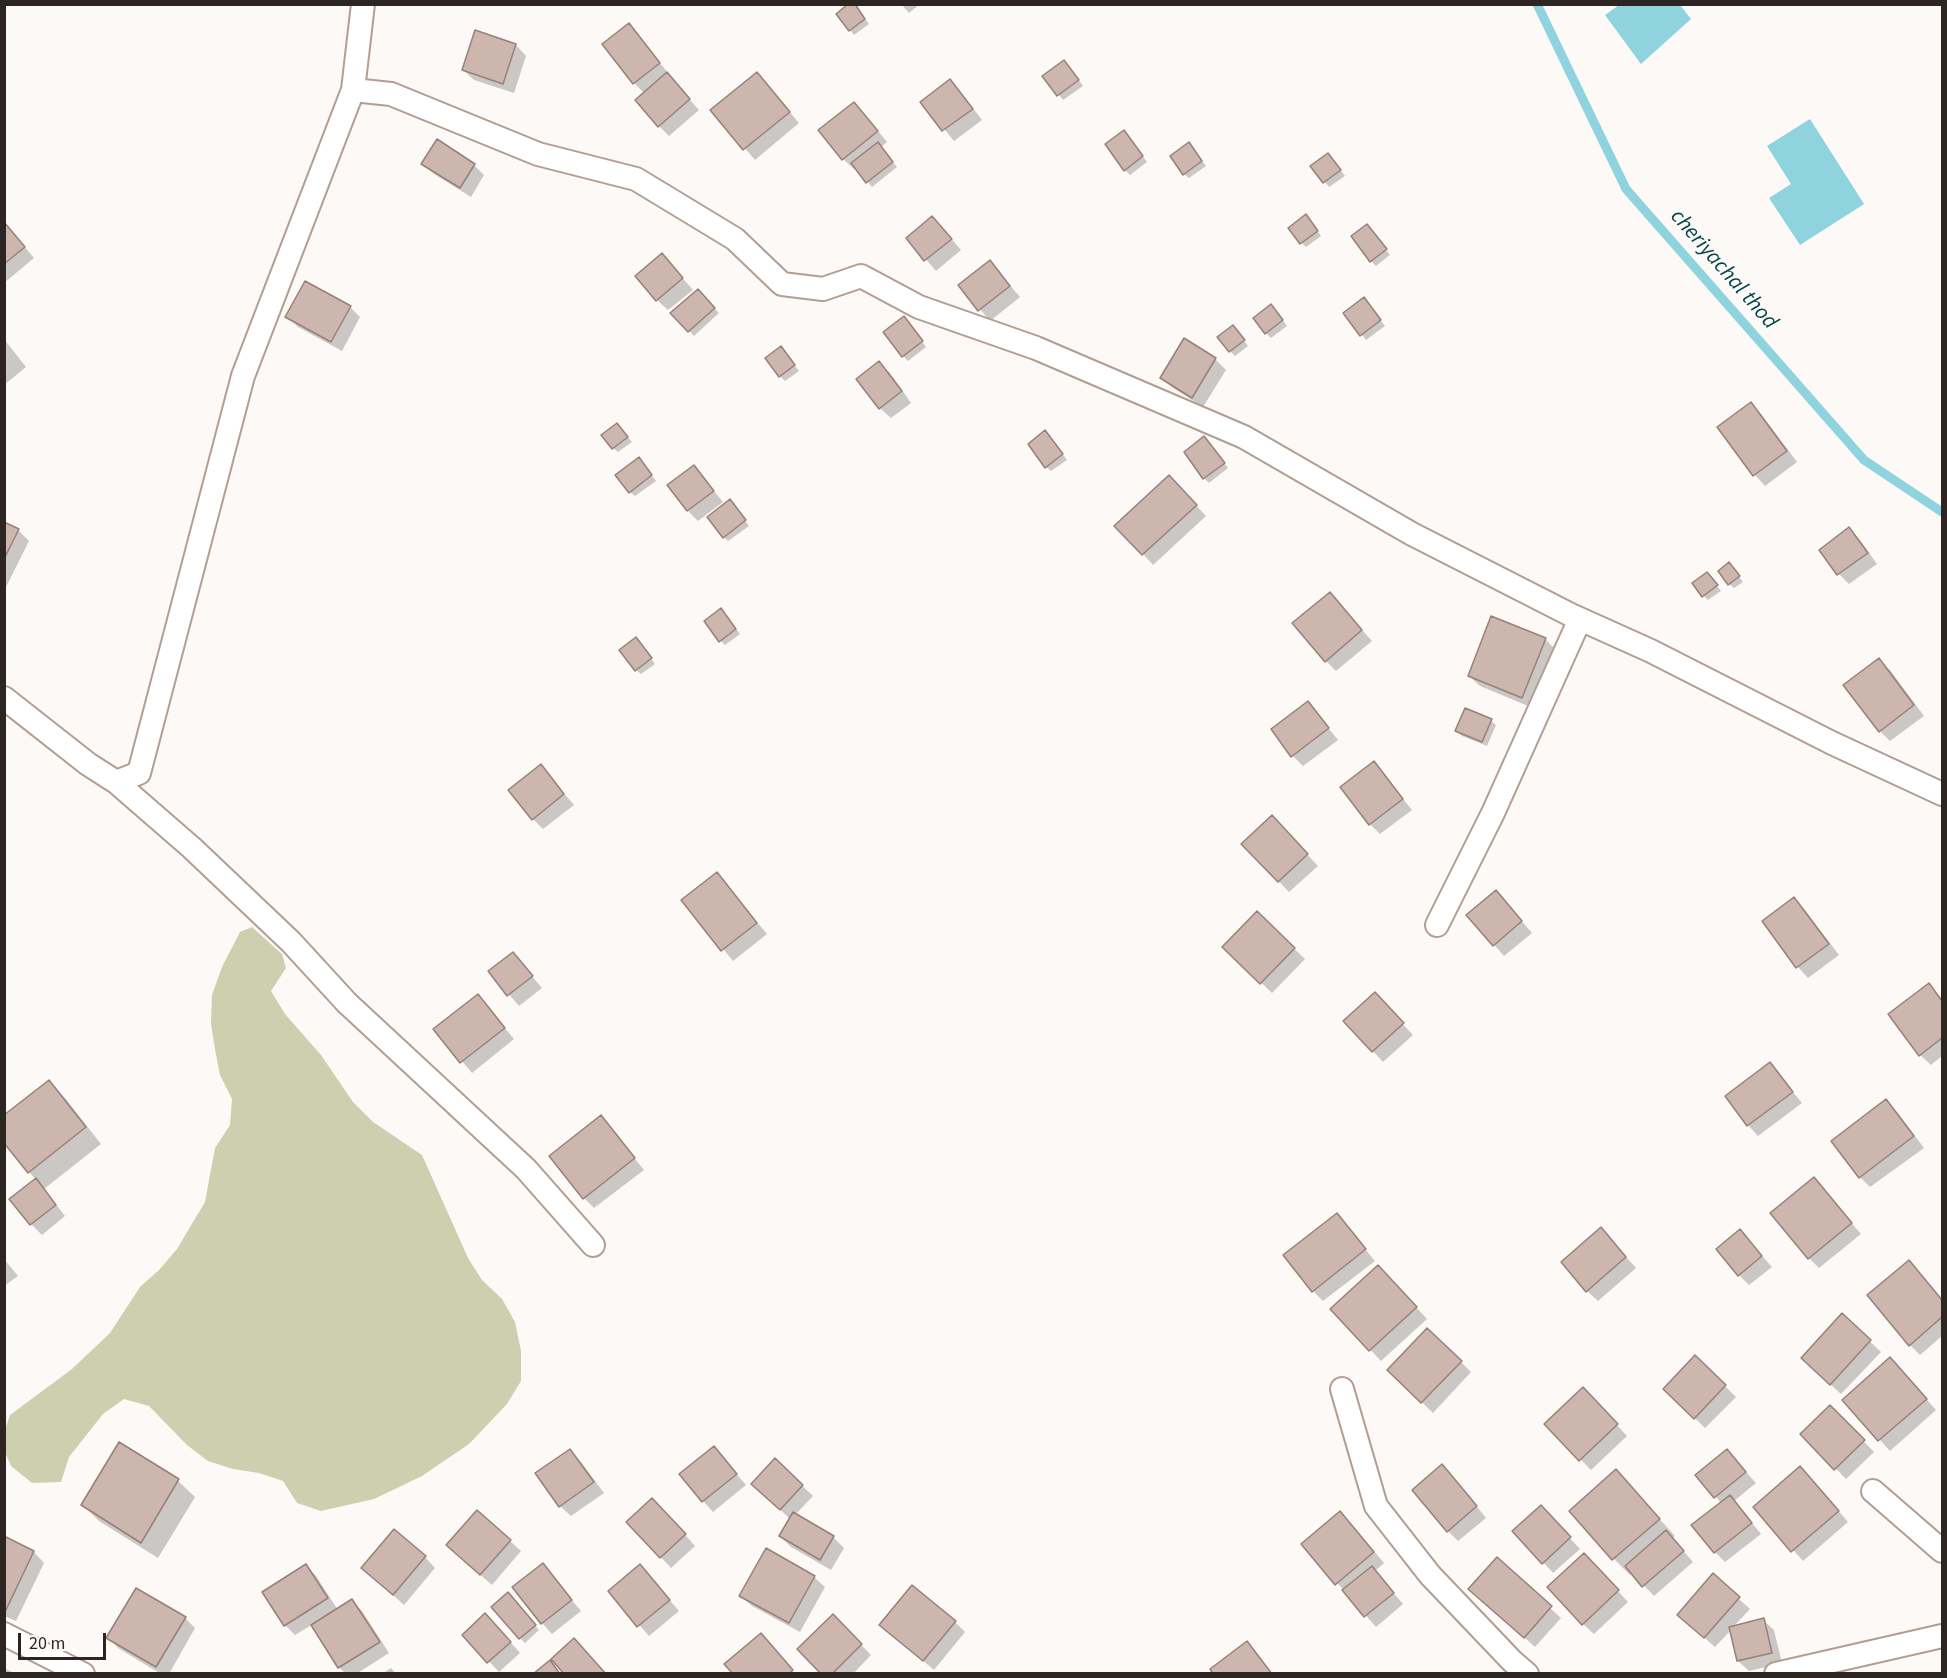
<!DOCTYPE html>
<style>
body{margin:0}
#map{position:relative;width:1947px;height:1678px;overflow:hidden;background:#fdf9f6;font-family:"Source Sans 3",sans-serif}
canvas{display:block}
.frame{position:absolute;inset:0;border:6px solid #2d2521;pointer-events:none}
.scale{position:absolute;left:18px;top:1633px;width:88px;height:27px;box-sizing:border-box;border:3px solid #2d2521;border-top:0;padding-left:8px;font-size:18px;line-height:21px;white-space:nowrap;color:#2d2521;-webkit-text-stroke:4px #fdf9f6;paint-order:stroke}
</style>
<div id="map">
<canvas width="1947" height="1678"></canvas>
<div class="frame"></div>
<div class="scale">20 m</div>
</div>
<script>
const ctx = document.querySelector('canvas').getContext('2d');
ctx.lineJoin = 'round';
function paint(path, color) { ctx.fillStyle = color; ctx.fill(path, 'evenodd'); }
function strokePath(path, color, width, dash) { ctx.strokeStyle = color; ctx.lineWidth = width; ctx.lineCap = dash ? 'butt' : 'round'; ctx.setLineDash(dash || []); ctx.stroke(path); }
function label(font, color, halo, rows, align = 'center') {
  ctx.font = font + ' "Source Sans 3",sans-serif'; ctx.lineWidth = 5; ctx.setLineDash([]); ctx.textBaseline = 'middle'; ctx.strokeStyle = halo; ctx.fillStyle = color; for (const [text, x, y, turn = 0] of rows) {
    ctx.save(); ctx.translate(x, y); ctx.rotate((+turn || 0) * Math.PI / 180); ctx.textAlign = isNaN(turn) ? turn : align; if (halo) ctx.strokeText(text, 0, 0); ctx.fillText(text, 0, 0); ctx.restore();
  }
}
paint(new Path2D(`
 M252 927 282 954 286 968 271 991 285 1014 321 1055 353 1102 373 1122 422 1155 468 1258 482 1280 502 1299 515 1322 521 1351V1381L507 1404 469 1444 422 1476 374 1499 321 1511 297 1503 283 1481 259 1473 233 1469 208 1461 187 1445 149 1406 124 1399 103 1414 69 1457 61 1482 32 1483 11 1466 5 1452V1430L10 1415 72 1369 110 1333 140 1287 159 1270 177 1249 205 1202 215 1148 230 1125 232 1099 220 1075 215 1049 211 1024 212 995 222 967 240 932Z`), '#cdcfaf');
paint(new Path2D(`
 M1619 5H1680L1691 19 1641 64 1605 15Z
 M1810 119 1864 204 1800 245 1769 198 1791 184 1767 146Z`), '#8ed3dd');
paint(new Path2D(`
 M901 4H920L909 13Z
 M857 8 869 24 854 35 850 30Z
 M629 25 669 74 668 75 699 110 669 136 659 126 645 94 634 83Z
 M516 45 526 56 514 93 474 80 463 70Z
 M1069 67 1083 86 1063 100 1044 77Z
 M950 81 960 91 982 120 954 141 922 102Z
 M767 85 799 123 755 160 712 110Z
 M864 114 887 142 881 147 897 167 872 187 856 167 854 169 843 159Z
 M1128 137 1147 162 1130 175 1125 170Z
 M1193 149 1206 166 1189 178 1184 174Z
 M1333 160 1345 176 1329 187 1312 167Z
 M423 164 474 165 484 175 471 197 434 174Z
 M1310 221 1321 236 1306 247 1302 243Z
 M4 222 34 258 4 283Z
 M943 229 961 250 936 271 908 238Z
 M1372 231 1390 255 1376 266 1371 261Z
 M662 255 693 290 668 310 657 300Z
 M990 262 1020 297 990 321 960 286Z
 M698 291 719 313 694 336 673 313Z
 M1368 304 1385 326 1366 340 1345 313Z
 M350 307 360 317 342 351 298 327 287 316Z
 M1276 311 1287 326 1271 338 1266 333Z
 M908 323 926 347 908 361 903 356Z
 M1238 332 1248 346 1235 356 1230 351Z
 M4 339 26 367 4 385Z
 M785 353 799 371 785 381 780 376Z
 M1215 359 1226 370 1203 407 1173 388 1162 378Z
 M879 363 890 373 911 403 891 418 880 408Z
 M1751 404 1762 415 1797 462 1765 486 1755 475 1719 428Z
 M622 430 632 442 618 452 613 448Z
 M1050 437 1067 460 1051 471 1046 467Z
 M1209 443 1228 468 1209 483 1204 478Z
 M643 464 656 481 635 496 630 492Z
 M694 467 723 502 698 521 688 511 669 486Z
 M1180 488 1206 516 1153 565 1143 554Z
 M735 506 749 526 728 541 724 537Z
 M4 524 18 530 29 541 4 591Z
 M1849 529 1860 540 1877 564 1849 584 1839 574Z
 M1733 569 1743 582 1734 588 1729 584Z
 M1711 578 1721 591 1708 600 1704 596Z
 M1330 594 1372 641 1336 671 1326 661Z
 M725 615 740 634 725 645 721 641Z
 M1545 639 1556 650 1533 708 1480 686 1469 676Z
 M641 644 655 664 641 674 636 670Z
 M1879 660 1890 670 1924 716 1890 741 1880 731Z
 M1308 703 1338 740 1303 766 1293 756Z
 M1491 721 1496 725 1487 746 1462 736 1457 731Z
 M1374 763 1412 810 1380 834 1370 824Z
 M540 766 574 805 543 829 533 819Z
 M1282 828 1318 866 1289 892 1243 844Z
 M717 874 767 934 733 961 683 900Z
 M1794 899 1805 910 1839 955 1808 978 1798 967 1764 922Z
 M1506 903 1532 933 1504 956 1468 915Z
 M1257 913 1305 959 1272 993 1224 947Z
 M513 954 542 988 519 1006 490 972Z
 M1929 985 1942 999V1056L1931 1065 1920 1055Z
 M478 996 514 1039 472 1073 435 1029Z
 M1385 1005 1413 1035 1383 1062 1345 1021Z
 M1770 1064 1802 1103 1758 1136 1748 1125 1727 1097Z
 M49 1082 65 1098 101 1144 44 1189 65 1216 42 1235 31 1224 36 1180 29 1172Z
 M1886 1101 1897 1112 1924 1148 1870 1187 1860 1177Z
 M601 1117 644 1170 594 1208 584 1198Z
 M1814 1179 1861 1234 1819 1268 1809 1258Z
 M1337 1215 1375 1261 1323 1301 1313 1291Z
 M1740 1231 1772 1267 1749 1285 1739 1275Z
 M1611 1240 1636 1268 1598 1301 1587 1291Z
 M4 1259 18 1276 4 1286Z
 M1909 1262 1942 1300V1336L1920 1355 1910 1345Z
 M1388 1277 1427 1319 1381 1361 1332 1309Z
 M1842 1315 1881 1352 1841 1394 1813 1368Z
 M1696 1357 1736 1397 1705 1428 1665 1389Z
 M1461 1362 1471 1372 1433 1413 1389 1370Z
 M1901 1370 1936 1410 1890 1451 1844 1400Z
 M1594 1400 1627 1436 1591 1470 1546 1424Z
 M1830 1407 1874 1452 1846 1479 1802 1434Z
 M120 1444 178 1481 195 1497 158 1558 99 1521 83 1505Z
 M714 1448 746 1485 713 1512 703 1501Z
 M570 1451 581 1462 604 1493 571 1516 560 1506 538 1474Z
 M1727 1451 1756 1483 1734 1501 1761 1534 1725 1562 1715 1552 1721 1503 1697 1475Z
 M775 1460 813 1496 795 1515 833 1537 844 1548 831 1570 791 1547 780 1536 790 1519 764 1494Z
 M1616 1471 1675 1536 1672 1538 1693 1562 1654 1596 1632 1573 1630 1575 1614 1559 1571 1511Z
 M1453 1477 1486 1518 1458 1541 1448 1531Z
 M1810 1478 1848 1522 1803 1561 1755 1507Z
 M663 1510 695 1546 671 1568 628 1522Z
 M1551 1518 1580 1549 1553 1573 1543 1562Z
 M1350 1523 1384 1563 1375 1571 1403 1604 1376 1627 1303 1544Z
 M4 1538 34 1552 44 1563 16 1621 4 1616Z
 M510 1541 521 1551 492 1585 459 1556Z
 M425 1557 435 1568 404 1605 374 1578Z
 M1497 1559 1561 1618 1535 1647 1481 1599Z
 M543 1565 581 1611 552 1634 542 1623Z
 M1594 1565 1628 1602 1594 1634 1583 1624Z
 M306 1566 316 1576 338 1610 352 1601 362 1611 389 1653 356 1674H346L339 1667 313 1624 295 1635 285 1625Z
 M640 1566 679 1611 649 1636 610 1591Z
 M1713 1576 1750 1609 1733 1627 1763 1620 1774 1630 1782 1663 1749 1671 1738 1661 1731 1630 1715 1647 1690 1625Z
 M814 1577 825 1587 800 1632 752 1606 741 1596Z
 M512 1599 539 1630 525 1643 520 1638Z
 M833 1616 871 1655 853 1674H823Z
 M185 1618 195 1628 169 1674H161L118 1648 108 1637Z
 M955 1622 965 1632 934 1670 881 1625Z
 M496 1626 520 1653 499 1672 464 1635Z
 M1247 1643 1273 1674H1215Z
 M4 1668 16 1674H4Z
 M391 1668 396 1674H382Z`), '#0003');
strokePath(new Path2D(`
 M1537 4 1626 189 1864 460 1942 512`), '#8ed3dd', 9);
const building = new Path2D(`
 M848 4H855L865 19 849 31 836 14Z
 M629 23 660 63 633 84 602 44Z
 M475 30 516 44 503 84 462 70Z
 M1064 60 1079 80 1057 96 1042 76Z
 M667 72 690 99 658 127 635 100Z
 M757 72 790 112 743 150 710 110Z
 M950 79 973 109 942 131 920 102Z
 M854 102 878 131 842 160 818 130Z
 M1124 130 1143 156 1124 171 1105 144Z
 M437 139 475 164 460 188 421 164Z
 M878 142 893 162 866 183 851 163Z
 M1189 142 1202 161 1183 175 1170 156Z
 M1328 153 1341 170 1323 183 1310 166Z
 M1306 214 1318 231 1300 244 1288 228Z
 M932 216 952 239 924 261 906 238Z
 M4 222 25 247 4 264Z
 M1367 224 1387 249 1370 262 1351 236Z
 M662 253 683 278 656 301 635 276Z
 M990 260 1010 286 978 311 958 285Z
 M305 281 351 306 331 342 285 317Z
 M698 289 715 308 688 332 670 313Z
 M1364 297 1381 320 1360 336 1343 313Z
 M1271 304 1283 320 1265 334 1253 318Z
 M904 316 923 341 902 357 883 332Z
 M1233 325 1245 340 1229 352 1217 337Z
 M1184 338 1216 358 1192 398 1160 378Z
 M781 346 795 365 779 377 765 358Z
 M879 361 902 391 879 409 856 379Z
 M1751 402 1787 451 1753 476 1717 427Z
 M617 423 628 437 612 449 601 435Z
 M1045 430 1063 454 1045 468 1028 444Z
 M1204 436 1225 463 1203 479 1184 452Z
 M639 457 652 475 629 493 615 475Z
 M694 465 714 491 687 511 667 485Z
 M1169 475 1197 505 1142 555 1114 526Z
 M730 499 746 520 723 538 707 517Z
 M4 522 19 529 4 559Z
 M1849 527 1868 553 1837 575 1819 550Z
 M1729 562 1740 576 1728 585 1718 571Z
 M1707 572 1718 585 1702 597 1692 583Z
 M1330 592 1362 630 1325 662 1292 623Z
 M721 608 736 629 719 642 704 621Z
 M1491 616 1546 638 1522 698 1468 676Z
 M636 637 652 658 635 671 619 650Z
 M1879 658 1914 705 1879 732 1843 685Z
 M1308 701 1329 728 1291 757 1271 729Z
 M1465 708 1492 719 1482 742 1455 731Z
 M1374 761 1403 799 1369 825 1340 787Z
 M541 764 564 794 532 820 508 790Z
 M1272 815 1308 854 1278 882 1241 844Z
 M717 872 757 923 721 951 681 900Z
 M1496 890 1522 921 1493 946 1466 915Z
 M1794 897 1829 944 1796 968 1762 921Z
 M1257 911 1295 948 1260 984 1222 947Z
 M513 952 533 976 507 996 488 971Z
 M1929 983 1942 1001V1038L1919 1056 1888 1014Z
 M1375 992 1404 1023 1372 1052 1343 1021Z
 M478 994 505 1028 460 1063 433 1029Z
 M1770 1062 1793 1092 1747 1126 1725 1096Z
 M49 1080 86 1127 28 1173 4 1143V1115Z
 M1886 1099 1914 1136 1859 1178 1831 1141Z
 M601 1115 635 1158 583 1199 549 1156Z
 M1814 1177 1852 1223 1808 1259 1770 1213Z
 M36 1178 56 1205 30 1225 9 1199Z
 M1337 1213 1366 1249 1312 1292 1283 1255Z
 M1601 1227 1626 1257 1586 1292 1561 1262Z
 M1740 1229 1762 1256 1738 1276 1716 1249Z
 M1909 1260 1942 1300V1317L1909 1346 1867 1295Z
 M1378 1265 1417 1307 1369 1351 1330 1309Z
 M1842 1313 1871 1340 1830 1385 1801 1358Z
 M1427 1328 1462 1361 1421 1403 1387 1370Z
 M1695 1355 1726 1385 1694 1419 1663 1389Z
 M1890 1357 1927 1399 1878 1441 1842 1400Z
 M1583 1387 1618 1424 1579 1461 1544 1424Z
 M1830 1405 1865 1440 1834 1470 1800 1434Z
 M119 1442 179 1479 141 1543 81 1505Z
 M714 1446 737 1474 702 1502 679 1474Z
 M570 1449 594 1482 559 1507 535 1473Z
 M1727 1449 1746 1472 1714 1498 1695 1475Z
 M775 1458 803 1485 780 1510 751 1484Z
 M1442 1464 1477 1506 1447 1532 1412 1490Z
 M1800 1466 1839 1511 1791 1552 1753 1507Z
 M1616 1469 1660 1519 1612 1560 1569 1511Z
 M1730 1495 1752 1523 1714 1553 1691 1525Z
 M652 1498 686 1534 660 1558 626 1522Z
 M1541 1505 1571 1537 1542 1564 1512 1531Z
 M477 1510 511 1540 480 1575 446 1545Z
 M1340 1511 1374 1552 1335 1585 1301 1544Z
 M793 1512 834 1536 820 1560 779 1536Z
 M394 1529 426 1556 393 1595 361 1568Z
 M1666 1530 1684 1551 1642 1587 1625 1566Z
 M4 1536 34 1551 5 1612H4Z
 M766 1548 815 1576 789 1623 739 1596Z
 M1584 1553 1619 1590 1582 1625 1547 1587Z
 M1497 1557 1552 1606 1524 1638 1468 1589Z
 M543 1563 572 1600 541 1624 512 1587Z
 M306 1564 328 1598 284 1626 262 1592Z
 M640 1564 670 1600 637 1627 608 1591Z
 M1372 1566 1394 1593 1364 1617 1342 1590Z
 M1713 1573 1740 1597 1704 1638 1677 1615Z
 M912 1585 956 1621 923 1661 879 1625Z
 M136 1588 186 1617 156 1667 106 1638Z
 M508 1592 536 1625 519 1639 491 1607Z
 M352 1599 380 1642 338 1668 311 1625Z
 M485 1613 511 1642 487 1663 462 1635Z
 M833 1614 862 1644 832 1674H821L797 1649Z
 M1764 1618 1772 1653 1737 1661 1729 1627Z
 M761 1633 793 1670 789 1674H733L724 1664Z
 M574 1638 606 1674H564L551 1659Z
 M1247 1641 1272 1674H1213L1210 1669Z
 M550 1660 560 1674H533Z`);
paint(building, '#cdb6ad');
strokePath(building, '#968178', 1.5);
const street = new Path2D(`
 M363 4 353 90 391 94 538 154 636 179 735 239 782 284 823 289 861 276 919 307 1036 348 1244 437 1412 534 1571 615 1651 651 1832 743 1942 794
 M4 698 88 764 116 782 139 773 243 376 353 90
 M116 782 192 848 291 942 347 1003 526 1169 593 1245
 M1437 925 1493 813 1580 619
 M1342 1389 1376 1506 1430 1575 1512 1661 1527 1674
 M1873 1491 1942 1551
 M4 1634 83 1674
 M1776 1674 1942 1636`);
strokePath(street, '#b29e92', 26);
strokePath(street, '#fff', 22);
label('italic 22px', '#02454d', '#fdf9f6', [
 ["cheriyachal thod",1723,270,49]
]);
</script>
